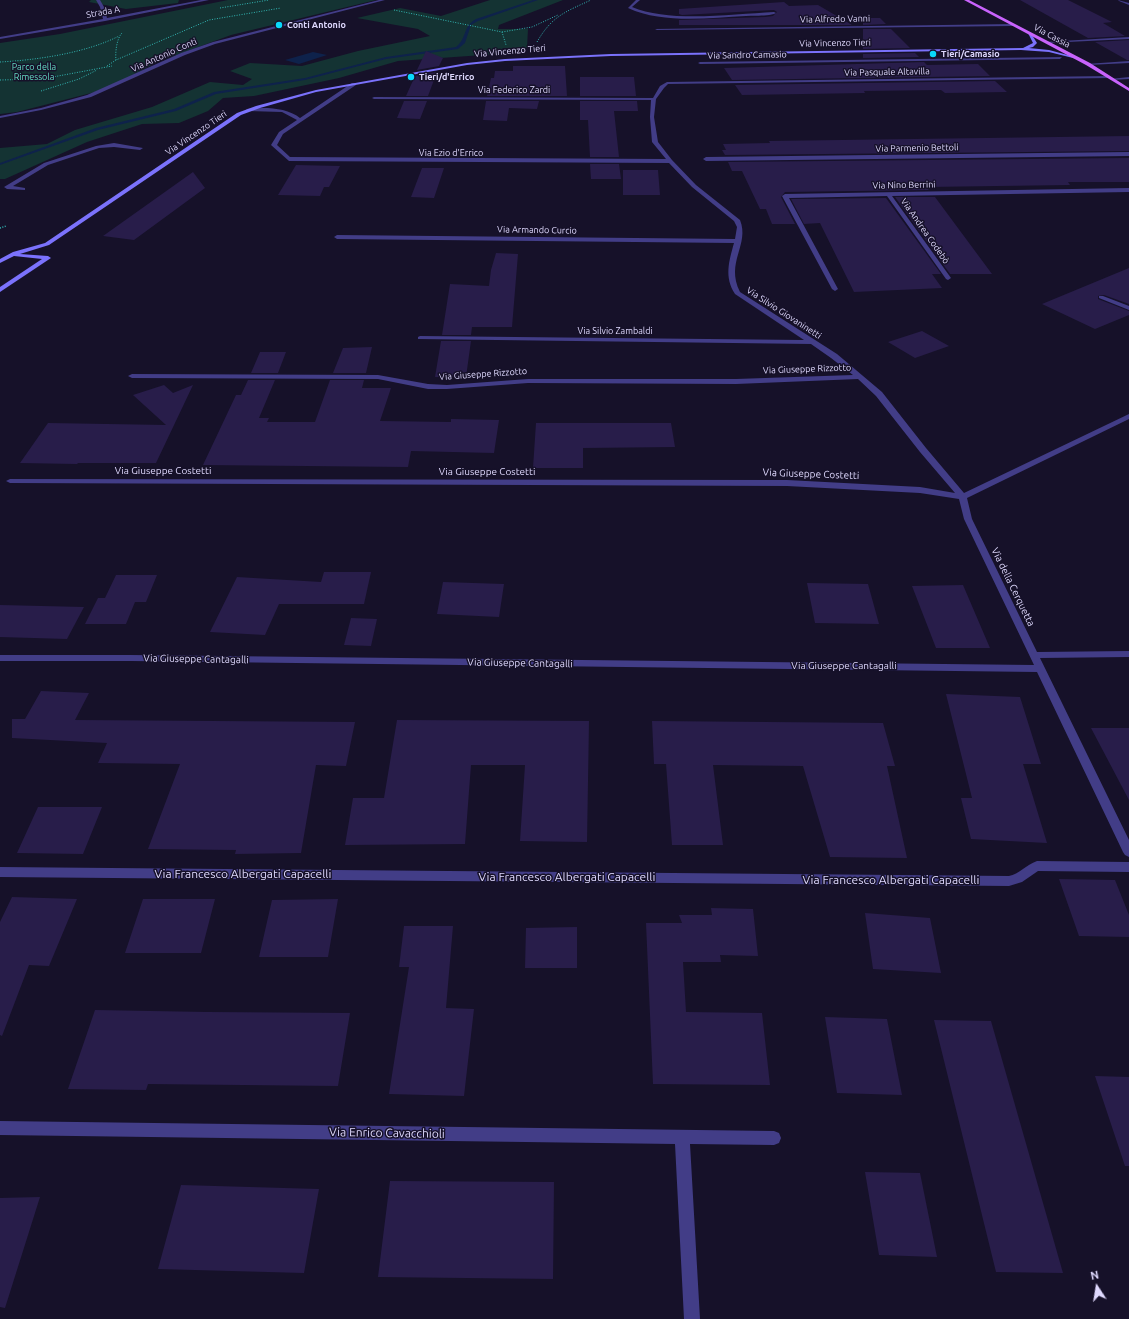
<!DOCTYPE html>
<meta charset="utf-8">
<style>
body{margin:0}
#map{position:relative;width:1129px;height:1319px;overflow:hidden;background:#161129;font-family:Ubuntu,sans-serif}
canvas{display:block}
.north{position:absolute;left:1077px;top:1267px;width:40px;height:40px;-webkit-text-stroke:3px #161129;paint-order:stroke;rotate:348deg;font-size:11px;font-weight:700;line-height:16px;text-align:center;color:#dfd9fe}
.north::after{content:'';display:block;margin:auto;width:14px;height:18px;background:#dfd9fe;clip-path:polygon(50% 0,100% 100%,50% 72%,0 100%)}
</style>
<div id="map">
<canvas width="1129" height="1319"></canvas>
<div class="north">N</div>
</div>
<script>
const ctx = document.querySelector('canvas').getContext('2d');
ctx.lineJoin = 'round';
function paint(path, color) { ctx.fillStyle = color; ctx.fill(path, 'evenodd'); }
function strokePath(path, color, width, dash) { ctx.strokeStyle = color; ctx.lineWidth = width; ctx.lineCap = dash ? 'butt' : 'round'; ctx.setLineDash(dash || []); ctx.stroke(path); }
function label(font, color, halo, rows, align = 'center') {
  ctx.font = font + ' Ubuntu,sans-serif'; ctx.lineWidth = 3; ctx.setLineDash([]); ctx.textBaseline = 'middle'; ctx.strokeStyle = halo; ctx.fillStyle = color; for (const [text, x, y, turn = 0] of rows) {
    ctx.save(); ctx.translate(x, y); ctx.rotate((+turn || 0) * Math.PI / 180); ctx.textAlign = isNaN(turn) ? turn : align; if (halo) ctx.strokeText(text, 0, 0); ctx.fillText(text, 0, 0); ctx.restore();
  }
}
paint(new Path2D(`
 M91 0H179L178 3 126 9 89 2Z
 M228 0H376L231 35 160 61 103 90 17 112 0 114V43L60 34Z
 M490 0H563L499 25 498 29H528L527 48H503L497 54 398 61 339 78 254 96 223 98 208 111 179 123 142 124 87 142 5 179H0V148L47 144 75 130 152 107 210 82 243 85 252 79 230 71 250 63 302 66 358 51 430 36 418 29 357 18 400 8 441 16Z`), '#143333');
paint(new Path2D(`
 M313 52 327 55 299 64 285 60Z`), '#0e224b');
paint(new Path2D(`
 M533 0H538L478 21 471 25 465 43 458 49 386 59 305 80 216 94 176 111 98 130 0 165V163L96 128 174 109 214 92 305 78 386 57 456 47C468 37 462 27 476 19Z`), '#0e224b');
paint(new Path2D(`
 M1020 0H1068L1112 22 1103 23 1125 36 1088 38Z
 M784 2 789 6 818 5 852 25H679V20L765 17 773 16 777 12 774 10 682 15 679 14V9Z
 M863 18H880L886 24 863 25Z
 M863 29H891L910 48 863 49Z
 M1129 40V60H1127L1095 42Z
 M426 51 443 58 439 66 417 70Z
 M915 53 919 57 863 58V54Z
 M924 62 927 65 978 64 990 76 732 80 724 68Z
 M513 66H565L567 96H487L491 78H494L495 71H513Z
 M437 72 428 96H406L415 76Z
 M580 77H634L636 96H580Z
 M995 81 1007 92 945 93 941 90 864 91 865 93 742 95 735 85Z
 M404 101H427L420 119 397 118Z
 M486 101H539L537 109 509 108 507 121 483 120Z
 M580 101H637L638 111H614L619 157H590L588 120H580Z
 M1129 136V151L725 155 722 150H726L723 144 770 143 769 141Z
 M1129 158V182H1068L1070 185 926 187 929 190 785 192 781 197 795 224H772L766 209H760L742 171H732L728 162Z
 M590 164H619L621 179H591Z
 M296 165 340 166 329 187H324L320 196 278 195Z
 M422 168H444L434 198 411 197Z
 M623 170H658L660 195H623Z
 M193 172 205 188 134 240 103 236Z
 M895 197H935L992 274H950Z
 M886 198 941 274H932L942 288 854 292 820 223 804 224 791 199Z
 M496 253 518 254 512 327H472L471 335H442L450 284 489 286 491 270Z
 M1129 268V304L1104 295 1098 296V299L1129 311V315L1095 329 1042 304Z
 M922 331 949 346 915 358 888 342Z
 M441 341H471L466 377H435Z
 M372 347 366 373H333L343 348Z
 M260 352H286L278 373H251Z
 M248 380H275L259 418H269L267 422H315L330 380H364L362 388H391L380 421 451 422V419L499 420 494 453 411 451 408 467 203 465 236 395H241Z
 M164 385 173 393 193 385 156 463H78L77 464 20 463 48 423 166 425 133 395Z
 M536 423H671L675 447 583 448V468H533Z
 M324 572H371L364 604H279L265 635 210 632 237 577 321 582Z
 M116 575H157L146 602H135L126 624H85L98 598H105Z
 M443 582 504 584 499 617 437 614Z
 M807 583 868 584 879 624 815 623Z
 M963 585 990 648H936L912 586Z
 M0 605 84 607 67 639 0 637Z
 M351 618 377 619 371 646 344 645Z
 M41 691 89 693 75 720 355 722 346 766 316 765 301 853 235 854 236 850 148 849 180 764 98 763 107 743 12 738V719H25Z
 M946 694 1020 697 1041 764H1023L1047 843 971 839 961 798H972Z
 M397 720 589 721 587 842 520 841 525 765H471L465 844 345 845 353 798H384Z
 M652 721 883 723 895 766H887L907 858 830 857 803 766 713 765 723 845H672L666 764H654Z
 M1091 728H1129V800Z
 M38 807H102L83 854 17 853Z
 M1059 879 1115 880 1129 915V937L1079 936Z
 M12 897 77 899 49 966 29 965 2 1036 0 1035V922Z
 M143 899H215L201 953H125Z
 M338 899 328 957H259L272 900Z
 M711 908 753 909 758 956 720 955 721 962H683L686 1012 762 1013 770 1085 653 1084 646 923H682L679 915H712Z
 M865 913 930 918 941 973 873 969Z
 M404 926H453L446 1008 474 1009 464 1096 389 1094 409 967H399Z
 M577 927V968H525L526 928Z
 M95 1010 207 1012 350 1013 338 1086 148 1084 146 1090 68 1089Z
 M825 1017 887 1019 902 1095 837 1093Z
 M934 1020 991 1021 1063 1273 996 1272Z
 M1095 1076 1129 1077V1166H1125Z
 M865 1172 920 1173 937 1257 879 1255Z
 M390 1181 554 1182 553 1279 378 1277Z
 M181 1185 319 1189 304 1273 158 1269Z
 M40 1197 5 1308 0 1307V1198Z`), '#281d4a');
strokePath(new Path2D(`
 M220 8 269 0
 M394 10 502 32 506 45
 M502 32 532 27 558 15
 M122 33C117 38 115 52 116 60L209 20 281 8
 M537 42C552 16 565 12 591 0
 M0 62C37 60 86 53 119 36
 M107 66 116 60
 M0 80 42 79 112 66
 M41 91 79 79 97 70`), '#33b9b6', 1, [1, 1.5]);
strokePath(new Path2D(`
 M0 228 6 226`), '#33b9b6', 1.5, [1, 1.5]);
paint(new Path2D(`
 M1129 77V79L1112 80 1110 79Z
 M114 143 143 148 140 150 114 147 99 148 48 165 13 186 25 188V190L7 189 4 187 44 163 96 146Z`), '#423d87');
paint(new Path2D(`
 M96 0H100L104 7 107 18 201 0H209L105 21 0 39V37L103 19 100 7Z
 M379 0H385L215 44 185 55 91 97 41 110 0 118V116L41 108 87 95 181 53 213 42Z
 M636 0H640L632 7C669 23 733 14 774 12L776 13C768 17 755 15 746 16 708 18 663 24 628 8Z
 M1118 0 1129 3V5L1119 1Z
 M1014 24 1013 26 657 30 655 29Z
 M1129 37V39L1047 43 1045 42Z
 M1062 57 1060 59 700 64 698 63 700 62Z
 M1129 61V63L1088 65 1086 64Z
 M1108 76 1110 78 668 84 664 88 656 99 654 117 658 142 672 160 696 185 740 220C750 245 725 262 740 292L837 354 882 392 926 448 964 493 1129 414V419L967 498 972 519 1037 652 1129 651V657L1040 658 1129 840V857L1125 855 1123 852 1037 672 131 661H0V655H131L1034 665 964 519 959 499 920 493 787 486 10 483 6 481 10 479 787 480 920 487 955 493 920 452 876 396 858 379 736 384 528 383 447 389H428L378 379 132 378 128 376 132 374 378 375 428 384 447 385 528 379H736L853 375 831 358 811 344 418 339V337L420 336 804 340 735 294C724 277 729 261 734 243L337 239 334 237 337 235 735 239 737 227 734 221 692 187 669 163 289 161 271 145 279 132 297 120 282 112 248 111 246 109C264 107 286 107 300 118L352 83H356V85L283 134 277 145 290 157 666 159 652 142 650 117 651 100 374 99 372 98 374 97 653 98 660 86 667 82Z
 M1129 152V156L706 161 703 159 706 157Z
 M1129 188V192L892 196 951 278 948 280 946 279 887 196 789 198 838 289 835 291 832 289 782 196 785 194Z
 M1099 296H1103L1129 306V310L1099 298Z
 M1037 861 1129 862V872L1038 871 1022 882 1009 886 0 877V867L1009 876C1019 874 1026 865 1037 861Z
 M0 1121 774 1131 779 1133 781 1138 779 1143 774 1145 690 1144 700 1319H684L675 1144 0 1135Z`), '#423d87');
paint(new Path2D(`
 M1030 32 1037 43 1033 47 1029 48 1049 50 1079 58 1077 59 1049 52 1021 50 611 56 505 61 467 65 316 92 260 108 241 115 49 245 20 254 48 256 51 258 0 292V287L42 259 14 256 0 263V259L13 252 45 243 237 113 256 106 316 90 467 63 505 59 611 54 1023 48 1033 43 1028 33Z`), '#7b72fc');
paint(new Path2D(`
 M964 0H969L1090 63 1129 88V91L1086 65Z`), '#c963fc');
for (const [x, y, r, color] of [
 [279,25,4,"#09d9fa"],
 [933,54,4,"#09d9fa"],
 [411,77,4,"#09d9fa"]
]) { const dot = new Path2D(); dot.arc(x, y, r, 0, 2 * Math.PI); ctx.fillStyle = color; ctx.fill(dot); strokePath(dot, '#161129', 1.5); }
label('9px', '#dfd9fe', '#161129', [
 ["Strada A",103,12,-10],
 ["Via Alfredo Vanni",835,19,-1],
 ["Via Cassia",1052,36,28],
 ["Via Vincenzo Tieri",835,43,-1],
 ["Via Vincenzo Tieri",510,51,-5],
 ["Via Antonio Conti",164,55,-24],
 ["Via Sandro Camasio",747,55,-1],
 ["Via Pasquale Altavilla",887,72,-1],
 ["Via Federico Zardi",514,90],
 ["Via Vincenzo Tieri",196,133,-34],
 ["Via Parmenio Bettoli",917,148,-1],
 ["Via Ezio d'Errico",451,153],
 ["Via Nino Berrini",904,185,-1],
 ["Via Armando Curcio",537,230,1],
 ["Via Andrea Codebò",925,231,55],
 ["Via Silvio Giovaninetti",784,313,33],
 ["Via Silvio Zambaldi",615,331],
 ["Via Giuseppe Rizzotto",807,369,-2],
 ["Via Giuseppe Rizzotto",483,374,-4]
]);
label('bold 9px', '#dfd9fe', '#161129', [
 ["Conti Antonio",287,25],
 ["Tieri/Camasio",941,54],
 ["Tieri/d'Errico",419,77]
], 'left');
label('9px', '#65dec5', '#161129', [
 ["Parco della",34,67],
 ["Rimessola",34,77]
]);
label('10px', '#dfd9fe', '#161129', [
 ["Via Giuseppe Costetti",163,471],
 ["Via Giuseppe Costetti",487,472],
 ["Via Giuseppe Costetti",811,474,2],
 ["Via della Cerquetta",1013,587,64],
 ["Via Giuseppe Cantagalli",196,659,1],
 ["Via Giuseppe Cantagalli",520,663,1],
 ["Via Giuseppe Cantagalli",844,666]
]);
label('12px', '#dfd9fe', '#161129', [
 ["Via Francesco Albergati Capacelli",243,874],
 ["Via Francesco Albergati Capacelli",567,877],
 ["Via Francesco Albergati Capacelli",891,880],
 ["Via Enrico Cavacchioli",387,1133,1]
]);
</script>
